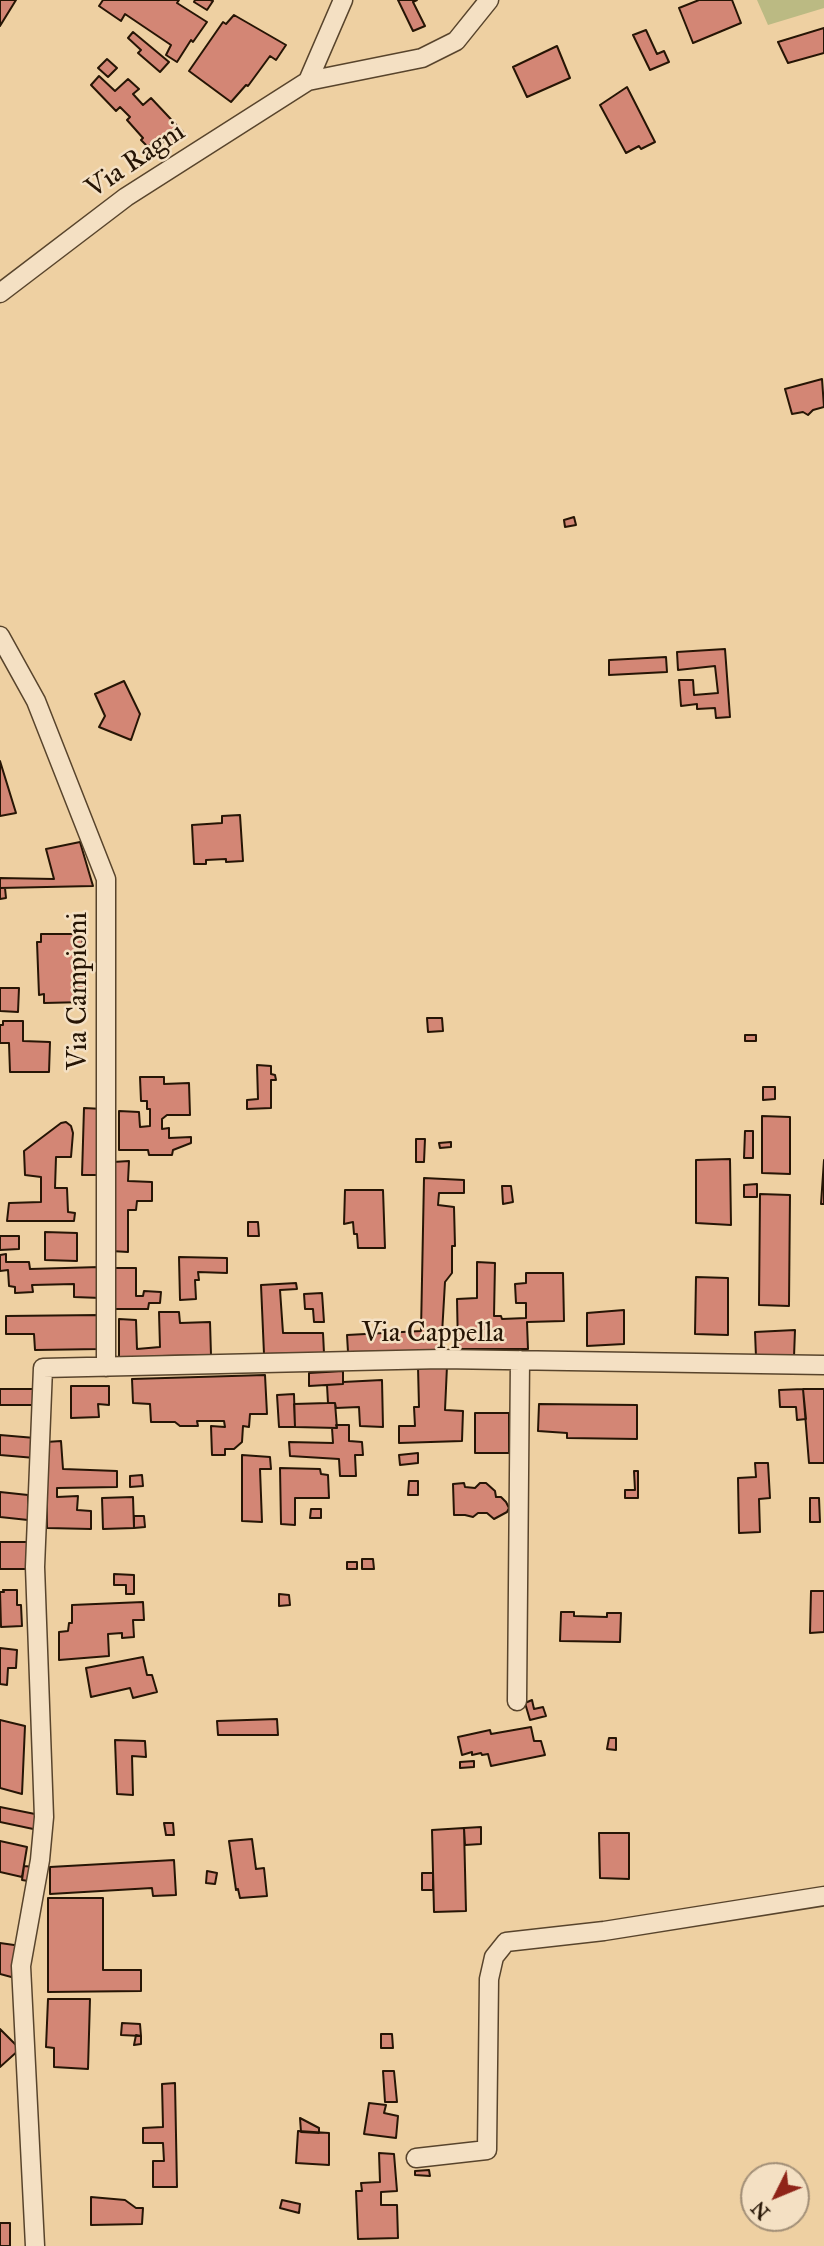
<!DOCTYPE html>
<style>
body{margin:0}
#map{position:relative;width:824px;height:2246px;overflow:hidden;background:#eed0a2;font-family:"IM FELL Great Primer",serif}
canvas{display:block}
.north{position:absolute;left:740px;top:2162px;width:70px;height:70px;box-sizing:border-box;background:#f4e0c3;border:2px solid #a28f77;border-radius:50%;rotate:227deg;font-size:19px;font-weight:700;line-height:28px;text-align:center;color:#261505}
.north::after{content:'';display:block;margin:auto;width:24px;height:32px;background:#8f2418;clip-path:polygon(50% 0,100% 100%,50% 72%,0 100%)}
</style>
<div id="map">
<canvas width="824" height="2246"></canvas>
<div class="north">N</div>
</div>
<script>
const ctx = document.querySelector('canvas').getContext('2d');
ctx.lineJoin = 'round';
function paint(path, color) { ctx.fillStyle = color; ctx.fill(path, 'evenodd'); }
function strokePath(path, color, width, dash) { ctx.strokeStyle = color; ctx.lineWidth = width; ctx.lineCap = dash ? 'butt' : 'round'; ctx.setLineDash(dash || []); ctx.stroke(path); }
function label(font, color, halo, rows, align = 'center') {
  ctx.font = font + ' "IM FELL Great Primer",serif'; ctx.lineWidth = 5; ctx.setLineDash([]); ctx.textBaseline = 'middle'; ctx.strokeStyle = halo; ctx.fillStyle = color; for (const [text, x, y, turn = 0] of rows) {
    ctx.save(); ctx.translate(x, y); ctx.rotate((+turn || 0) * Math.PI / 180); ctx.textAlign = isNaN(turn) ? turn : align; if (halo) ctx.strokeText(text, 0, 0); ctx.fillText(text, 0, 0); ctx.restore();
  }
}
paint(new Path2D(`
 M757 0H824V8L768 25Z`), '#bbba83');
const building = new Path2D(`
 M0 0H16L0 26Z
 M103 0H179L177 3 207 22 193 42 191 40 177 62 166 55 171 45 125 14 121 21 99 6Z
 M195 0H210L213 1 207 10 194 2Z
 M398 0H417L413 2 425 26 413 31Z
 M699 0H732L741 23 693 43 679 8Z
 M234 15 286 45 276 60 270 56 248 86 246 85 231 102 189 71 223 22 226 24Z
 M824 28V53L788 63 778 42Z
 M646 30 657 54 664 51 669 62 650 70 633 35Z
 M133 32 169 62 160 72 138 53 141 50 128 38Z
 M557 46 570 78 527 97 513 67Z
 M107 59 117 68 108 77 98 68Z
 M99 76 115 91 128 79 139 89 133 94 143 105 151 98 183 132 169 146 165 141 155 150 150 145 148 147 141 140 143 138 127 120 130 117 120 107 116 111 91 85Z
 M627 87 655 142 641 149 639 146 626 153 600 105Z
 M822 379 824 407 813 410 808 415 803 412 792 414 785 389Z
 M574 517 576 525 565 527 564 520Z
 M725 649 730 717 716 718 715 708 697 709V704L681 706 679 680H693L694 695 718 693 715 666 678 670 677 652Z
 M666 657 667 672 609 675V660Z
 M124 681 140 714 131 740 99 727 105 716 95 694Z
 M0 761 16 813 0 816Z
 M240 815 243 861 226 862V859L206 860V864H194L192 825 222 823V816Z
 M80 842 93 886 0 888V878L54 879 46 849Z
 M0 888H5L6 898 0 899Z
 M41 934H82L86 1002 44 1003V994L39 995 37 942H41Z
 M0 988H19L18 1012 0 1011Z
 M427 1018H442L443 1031 428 1032Z
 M3 1021H23V1041L50 1042 49 1072H10L9 1043H0V1025H3Z
 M745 1035H756V1041H745Z
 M257 1065 271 1066V1074L275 1075 276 1080H271V1108L247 1109V1100L258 1099Z
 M140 1077H164V1084L189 1083 190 1115H167L162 1119V1129L169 1128V1138L191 1137V1143L173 1150 172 1155H149L148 1150H119V1111L139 1112 140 1127 150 1126V1109H147V1101H141Z
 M763 1087H775V1099L763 1100Z
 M84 1108 103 1109 101 1175H82Z
 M762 1116 790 1117V1174L762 1173Z
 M66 1122 71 1126 73 1133 71 1157H56L55 1188H67L68 1212 75 1213 74 1221H7L9 1203 41 1202V1177L25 1175 24 1151 61 1123Z
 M745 1131H753V1158H744Z
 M416 1139H425L424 1162H416Z
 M451 1142V1147L440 1148 439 1143Z
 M730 1159 731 1225 696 1223V1160Z
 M824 1160V1204H821Z
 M129 1161 128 1181 152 1182V1201H137L136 1210H128V1252L111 1251 113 1162Z
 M424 1178 464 1180V1193H439L438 1205 454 1207 455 1246H452V1273L445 1282 441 1351 348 1352 347 1335 421 1331Z
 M757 1184V1197H744V1185Z
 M502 1186H511L513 1202 503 1204Z
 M345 1190H383L385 1248H358L357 1234H354L353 1222 344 1224Z
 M760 1194 790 1195 789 1306 759 1305Z
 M248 1222H258L259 1236H248Z
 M45 1232 77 1233V1261L45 1260Z
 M0 1236H19V1249L0 1250Z
 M6 1254V1262H29L30 1269 100 1267 101 1298 74 1297V1284L32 1285 33 1292 15 1293V1287L9 1286 8 1270 0 1271V1255Z
 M179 1257 227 1258V1273L198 1272 199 1280H195L196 1299 180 1300Z
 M477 1262 495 1263 494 1316H501L502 1319 526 1318V1303H516L515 1284 526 1283V1273H563L564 1321 527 1322 528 1349H458L457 1299 477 1298Z
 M111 1268H136V1296H143L144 1291 161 1292 160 1303H149L148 1309H112Z
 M696 1277 728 1278V1335L695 1334Z
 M296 1283 297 1289 280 1290 283 1333H323L324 1353 264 1354 261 1285Z
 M322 1293 324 1322H314L313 1309H305L304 1294Z
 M624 1310V1344L587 1346V1313Z
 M159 1312H179L180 1323 210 1322 211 1355 162 1356V1358L119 1362V1319L136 1320 137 1349 160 1347Z
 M100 1315V1349L35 1350 34 1334H6V1316Z
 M795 1330 794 1357H756L755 1332Z
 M447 1366 445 1410 463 1411 462 1441 399 1443V1426H415L414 1407H419L418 1367Z
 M343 1371V1384L309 1386V1373Z
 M265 1375 267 1414H250L249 1427 243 1426 242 1442 234 1449H225V1455H212L211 1426 225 1427 224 1421H197L198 1426H180L175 1422H151L150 1404 133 1403 132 1379Z
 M382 1380 383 1427 360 1426 359 1407 336 1408 335 1403H328L327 1385 343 1384V1382Z
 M71 1386H109V1405L98 1404 99 1417 71 1418Z
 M0 1389H37L34 1405H0Z
 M803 1389H824V1463H809Z
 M803 1389 806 1419 797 1420 796 1407H780L779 1390Z
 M294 1394 295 1427H279L277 1395Z
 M328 1403H335L337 1428 295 1427 294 1404Z
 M539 1404 637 1405V1439L567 1438V1433L538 1431Z
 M475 1413H509V1453H475Z
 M336 1425H349V1441L362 1442 363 1455H355L356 1476H340L339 1459 290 1456 289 1442 333 1443 332 1428H337Z
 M0 1435 35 1438V1458L0 1455Z
 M61 1441 63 1469 117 1471V1487L57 1488V1497L78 1496 77 1510 91 1511V1529L47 1528 46 1442Z
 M418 1453V1463L400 1465 399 1455Z
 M242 1455 270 1457 271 1469H260L262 1522 242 1521Z
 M755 1463H768L770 1498 759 1499 760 1532 739 1533 738 1478 756 1477Z
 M280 1468 320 1469 321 1474 328 1475 329 1498H295V1525L281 1524Z
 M634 1471H638V1498H625V1490H635Z
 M142 1475 143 1486 130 1487V1476Z
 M409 1481H418V1495H408Z
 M464 1483 465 1487 475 1488 480 1483H486L495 1491 496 1497H501L506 1502 509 1508 507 1512 494 1519 487 1513H478L473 1517 465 1515H454L453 1484Z
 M0 1492 28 1495V1520L0 1517Z
 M133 1497 134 1528 103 1529 102 1498Z
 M810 1498H819L820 1522H810Z
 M311 1509H321V1518H310Z
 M134 1516H144L145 1527 134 1528Z
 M0 1542H29V1569H0Z
 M362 1559H373L374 1569H362Z
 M347 1562H357V1569H347Z
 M114 1574 134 1575V1594H126V1585H114Z
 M3 1590H17V1605H21L22 1626 1 1627 0 1592H4Z
 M811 1591H824V1632L810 1633Z
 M279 1594 289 1595 290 1605 279 1606Z
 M143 1602 144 1620H133L134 1637 122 1638V1633L108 1634 109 1656 59 1660V1632L68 1631 69 1623H72V1605Z
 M561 1612H574V1616L607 1617V1613H621L620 1642 560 1641Z
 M0 1648 17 1650 16 1668H8L7 1685 0 1684Z
 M143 1657 147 1675H152L157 1692 133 1698 130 1688 91 1697 86 1668Z
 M532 1700 534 1709 543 1707 546 1716 530 1720 525 1703Z
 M277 1719 278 1735H218L217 1721Z
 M0 1720 25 1726 22 1794 0 1788Z
 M531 1727 534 1741H541L545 1755 491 1766 488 1754 482 1755 481 1753 472 1755V1752L462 1755 458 1737 490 1730 491 1734Z
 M609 1738H616V1750L607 1749Z
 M115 1740 145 1741 146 1757 132 1756 133 1795 117 1794Z
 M474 1761V1767L460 1768V1762Z
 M0 1807 40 1815 38 1830 0 1822Z
 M164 1823H173L174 1835H166Z
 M481 1827V1844L465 1845 464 1828Z
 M464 1828 466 1911 434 1912 432 1830Z
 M599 1833H629V1879L600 1878Z
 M252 1839 256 1869 264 1868 267 1896 240 1898 238 1889 236 1890 229 1841Z
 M0 1841 27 1847 22 1877 0 1872Z
 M174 1860 176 1895 153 1896 152 1888 50 1894V1867Z
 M24 1866 34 1867V1882L22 1880Z
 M207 1871 217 1873 215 1884 206 1883Z
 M422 1873H433V1890H422Z
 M48 1898H103V1970H141V1991L48 1992Z
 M0 1943 21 1946 15 1978 0 1974Z
 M48 1999H90L88 2069 54 2067V2048L46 2047Z
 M122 2023 140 2024 141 2036 121 2035Z
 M0 2029 20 2049 0 2067Z
 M381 2034H392L393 2048H381Z
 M136 2035 141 2036V2044L134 2045Z
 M383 2071H394L397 2102H385Z
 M175 2083 177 2187H153V2161H164L163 2143H143V2128L163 2127 162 2084Z
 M369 2103 386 2105 384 2113 398 2116 396 2138 364 2134Z
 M300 2118 319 2128V2133L301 2132Z
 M298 2131 329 2133V2165L296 2163Z
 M379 2153 394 2154 397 2191 381 2192V2205H397L398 2238 358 2239 356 2191H362L361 2183 380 2182Z
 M429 2170 430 2176 415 2175V2171Z
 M91 2197 125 2200 136 2208H143L142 2224 91 2225Z
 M282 2200 300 2204 299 2213 280 2208Z
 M0 2223H10V2246H0Z`);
paint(building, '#d38675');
strokePath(building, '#261505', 2);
const minor = new Path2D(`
 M308 81 422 58 456 41 489 0
 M0 293 126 197 308 81 343 0
 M0 636 36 701 106 879V1367
 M517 1701 520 1360
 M416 2158 487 2150 489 1979 494 1957 506 1942 604 1931 824 1896
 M35 2246 21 1966 40 1860 44 1817 35 1567 43 1368 441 1359 824 1365`);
strokePath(minor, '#58442c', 21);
strokePath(minor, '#f4e0c3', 18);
label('28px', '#261505', '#f4e0c3', [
 ["Via Ragni",136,161,-34],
 ["Via Campioni",79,991,-90],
 ["Via Cappella",433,1334]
]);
</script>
